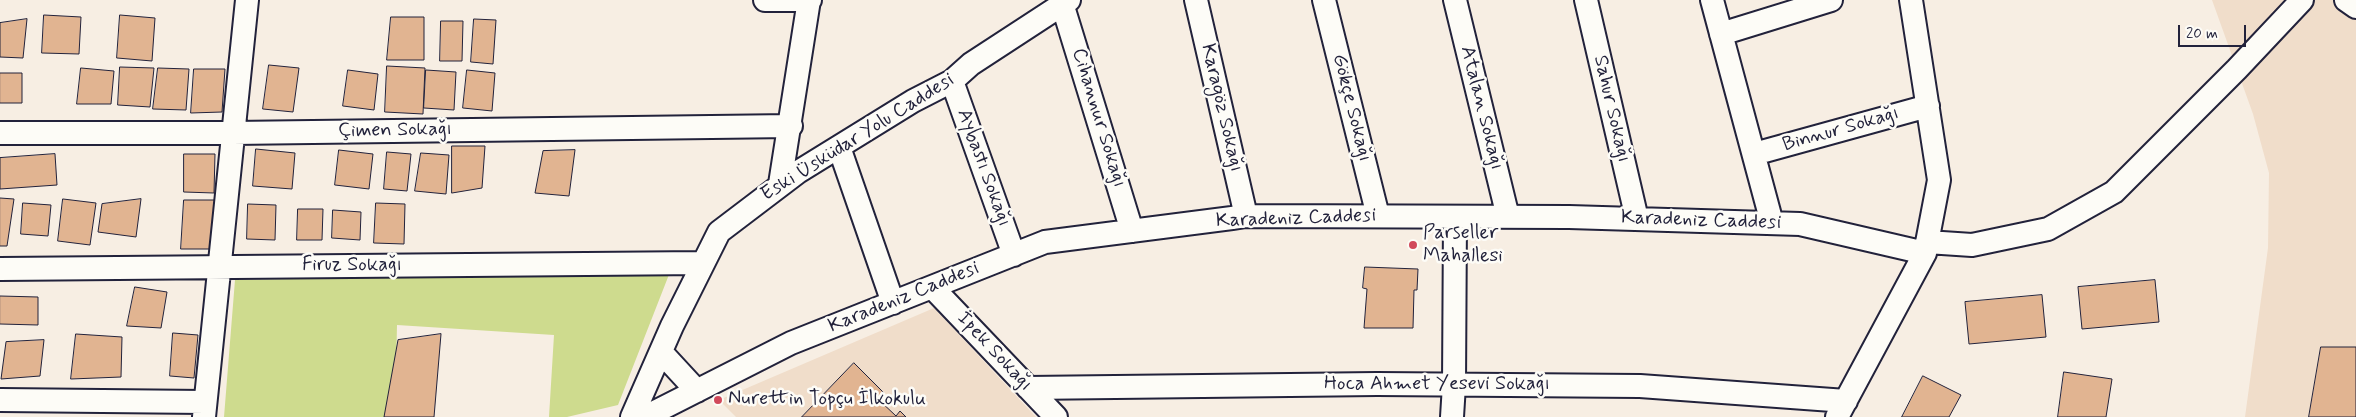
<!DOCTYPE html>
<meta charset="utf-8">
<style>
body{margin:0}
#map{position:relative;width:2356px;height:417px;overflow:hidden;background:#f7eee3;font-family:Mynerve,sans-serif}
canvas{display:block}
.scale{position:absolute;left:2178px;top:25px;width:68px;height:22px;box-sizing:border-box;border:2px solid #22223b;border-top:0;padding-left:6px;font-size:15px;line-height:18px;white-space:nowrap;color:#22223b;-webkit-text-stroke:4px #fdfcf7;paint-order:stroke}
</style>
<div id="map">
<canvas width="2356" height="417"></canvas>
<div class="scale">20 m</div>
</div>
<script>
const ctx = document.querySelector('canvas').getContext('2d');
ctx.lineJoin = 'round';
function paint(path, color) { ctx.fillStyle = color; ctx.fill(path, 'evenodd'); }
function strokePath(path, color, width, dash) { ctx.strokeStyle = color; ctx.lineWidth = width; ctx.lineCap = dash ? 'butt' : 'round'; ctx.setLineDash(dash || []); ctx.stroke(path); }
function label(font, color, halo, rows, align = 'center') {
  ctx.font = font + ' Mynerve,sans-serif'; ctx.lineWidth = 5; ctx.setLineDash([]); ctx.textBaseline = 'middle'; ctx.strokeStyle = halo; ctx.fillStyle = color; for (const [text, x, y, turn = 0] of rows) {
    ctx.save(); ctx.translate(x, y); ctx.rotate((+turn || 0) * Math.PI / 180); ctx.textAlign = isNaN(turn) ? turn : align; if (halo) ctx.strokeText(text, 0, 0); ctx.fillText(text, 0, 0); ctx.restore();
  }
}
paint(new Path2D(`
 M2212 0H2356V417H2245L2268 248 2269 173 2253 114Z
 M934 308 1036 417H736L719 400Z`), '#f0ddca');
paint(new Path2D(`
 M670 272 618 405 567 417H549L554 335 397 325 395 417H224L235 280Z`), '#cedb8e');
const building = new Path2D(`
 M44 15 81 17 79 54 42 53Z
 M120 15 155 18 152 61 117 58Z
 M391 17H424V60H387Z
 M27 19 23 58 0 57V23Z
 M474 19 496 20 493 64 471 62Z
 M441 21H463L462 61H440Z
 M269 65 299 68 293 112 263 109Z
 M387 66 425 68 423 114 385 112Z
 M120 67 154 68 150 107 118 105Z
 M81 68 114 71 111 104H77Z
 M158 68 189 69 186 110 153 109Z
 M194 69H225L222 112 191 113Z
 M348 70 378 74 374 110 343 106Z
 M426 70 456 72 454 110 424 108Z
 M467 70 495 73 492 111 463 108Z
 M0 73H22V103H0Z
 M452 146H485L482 188 452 193Z
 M256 149 295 153 292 189 253 186Z
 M339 150 373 154 369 189 335 185Z
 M575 150 569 196 535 193 543 151Z
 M387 152 411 154 407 191 384 189Z
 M421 153 449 155 446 194 415 191Z
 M55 154 57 185 0 189V158Z
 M184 154H215L214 193 184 192Z
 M0 198 14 199 7 246H0Z
 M63 199 96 203 90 245 58 241Z
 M141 199 136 237 98 232 102 204Z
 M184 200H218L216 249H181Z
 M23 203 51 205 48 236 21 234Z
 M376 203 405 204 404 244 374 243Z
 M248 204 276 205 275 240 247 239Z
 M298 209H323L322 240H297Z
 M333 210 361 212 360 240 332 238Z
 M1365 267 1418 269 1417 290H1414L1413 328H1364L1367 289 1363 288Z
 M2155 280 2159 322 2082 329 2078 287Z
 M135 287 167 292 161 328 127 326Z
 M2042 295 2046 337 1969 344 1965 302Z
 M0 296 38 297V325L0 324Z
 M173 333 198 335 194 378 170 376Z
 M76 334 122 337 121 377 71 379Z
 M441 334 434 417H384L398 340Z
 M44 340 40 376 1 379 6 342Z
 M2321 347H2356V417H2309Z
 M854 363 885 394 879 400 896 416 900 411 906 417H802Z
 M2064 372 2112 379 2106 417H2058Z
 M1923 376 1961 395 1949 417H1902Z`);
paint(building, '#e1b491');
strokePath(building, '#22223b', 1);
const minor = new Path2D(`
 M765 0H810
 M1061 0 1132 231
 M1196 0 1246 216
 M1324 0 1378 216
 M1455 0 1508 217
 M1586 0 1637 219
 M1712 0 1772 223
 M2346 0 2356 7
 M1721 34 1831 0
 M952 81 1014 255
 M0 133H233L791 126
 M839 147 893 303
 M1754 154 1928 106
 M780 184 809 0
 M1927 242 1972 245 2048 229 2114 192 2237 69 2302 0
 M0 269 703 263
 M932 287 1056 417
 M661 352 697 391
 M1028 388 1377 384 1640 386 1846 401
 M0 400 205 402
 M204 417 247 0
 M632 417 672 326 719 232 798 172 913 101 952 81 971 64 1069 0
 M645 417 791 343 1045 242 1232 218 1246 216 1569 217 1800 224 1925 253
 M1452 417 1454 385 1455 217
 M1837 417 1925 253 1939 180 1911 0`);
strokePath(minor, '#22223b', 26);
strokePath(minor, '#fdfcf7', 22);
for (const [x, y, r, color] of [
 [1413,245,5,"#d1495b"],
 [718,400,5,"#d1495b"]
]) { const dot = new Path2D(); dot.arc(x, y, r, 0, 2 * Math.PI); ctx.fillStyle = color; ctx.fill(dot); strokePath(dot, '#fdfcf7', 2); }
label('20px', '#22223b', '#fdfcf7', [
 ["Karagöz Sokağı",1221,108,77],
 ["Gökçe Sokağı",1351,108,76],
 ["Atalan Sokağı",1481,108,76],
 ["Sahur Sokağı",1611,109,77],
 ["Cihannur Sokağı",1098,118,73],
 ["Binnur Sokağı",1841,130,-16],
 ["Çimen Sokağı",395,131,-1],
 ["Eski Üsküdar Yolu Caddesi",858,138,-32],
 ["Aybastı Sokağı",983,168,70],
 ["Karadeniz Caddesi",1296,219,-2],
 ["Karadeniz Caddesi",1701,221,2],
 ["Firuz Sokağı",352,266],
 ["Karadeniz Caddesi",904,298,-22],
 ["İpek Sokağı",994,352,47],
 ["Hoca Ahmet Yesevi Sokağı",1437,385]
]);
label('20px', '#22223b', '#fdfcf7', [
 ["Parseller",1423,234],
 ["Mahallesi",1423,257],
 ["Nurettin Topçu İlkokulu",728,400]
], 'left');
</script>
